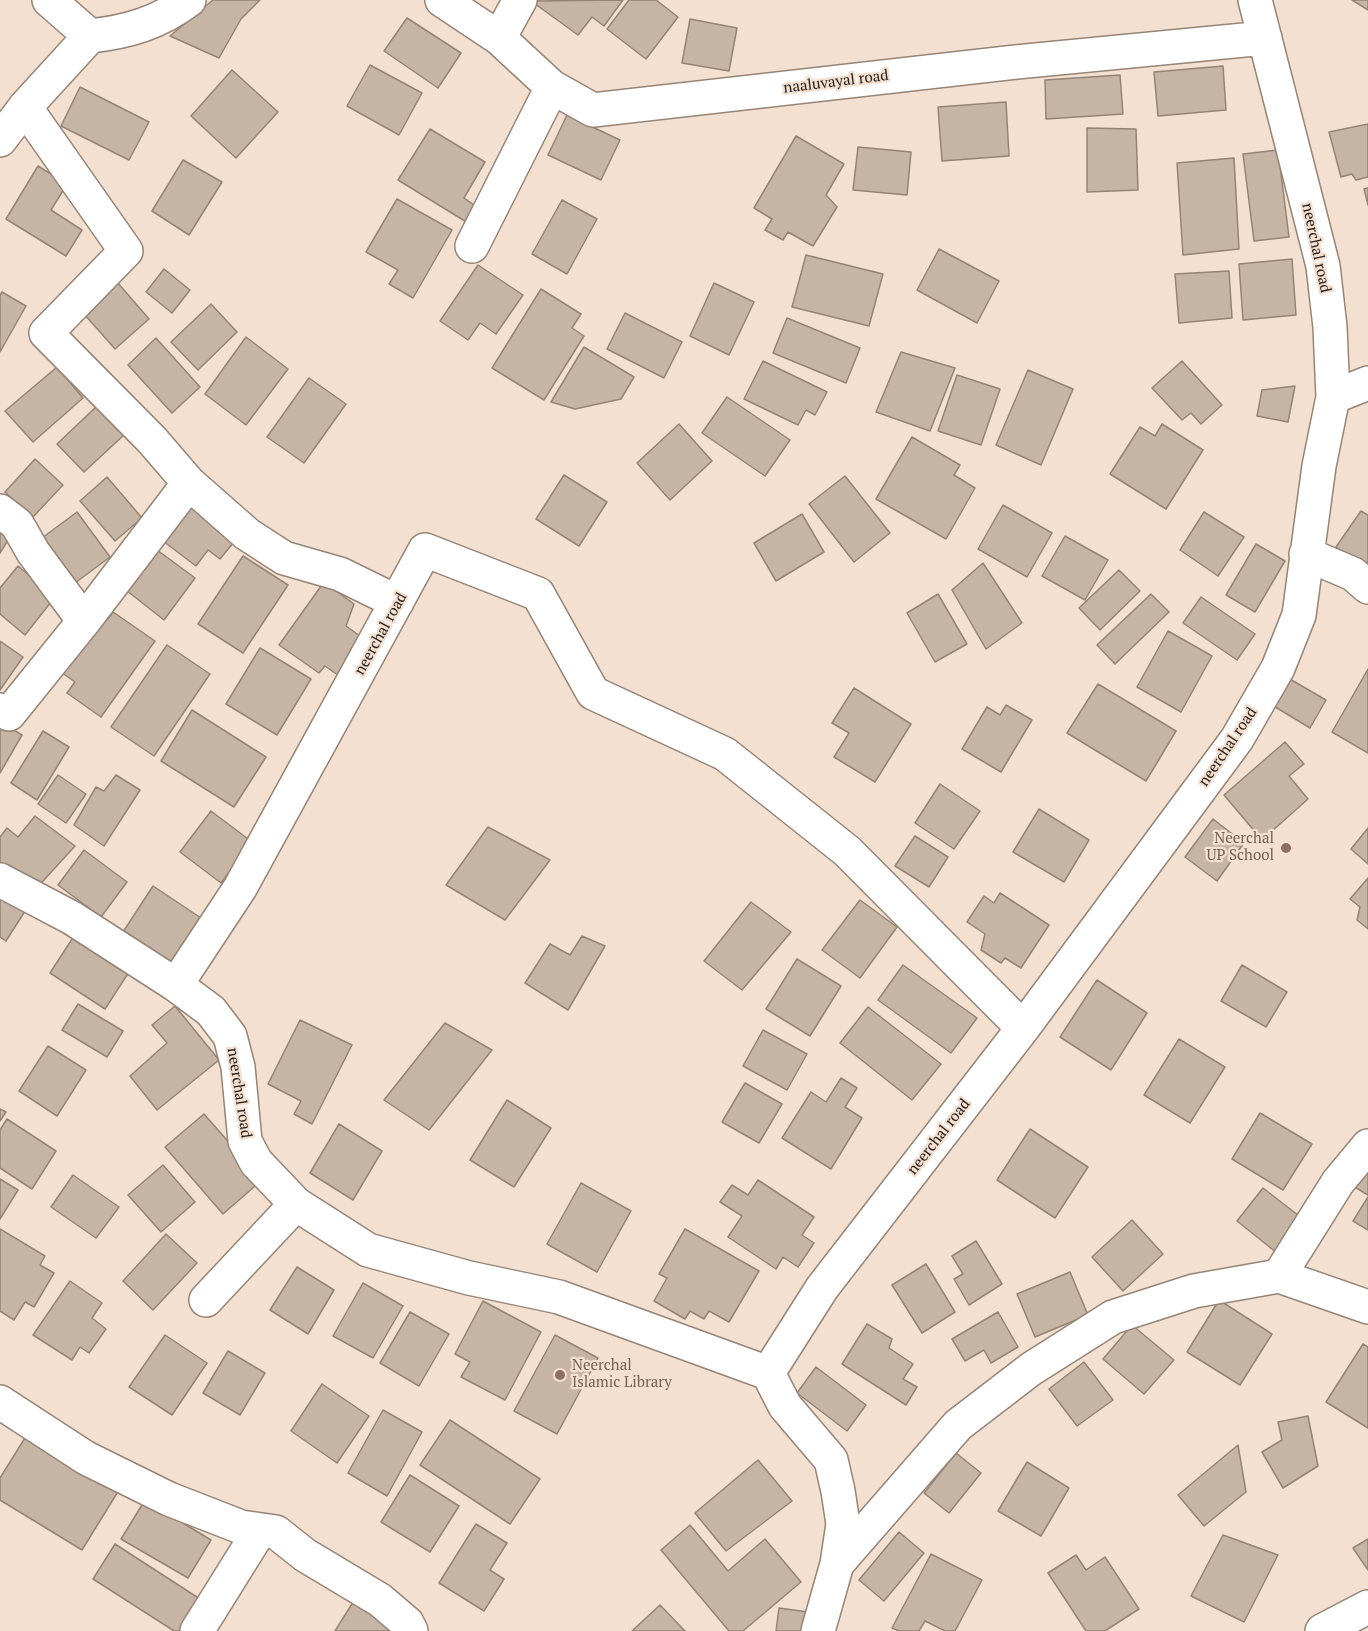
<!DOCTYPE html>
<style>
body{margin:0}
canvas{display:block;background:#f3e0d0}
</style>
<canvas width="1368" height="1631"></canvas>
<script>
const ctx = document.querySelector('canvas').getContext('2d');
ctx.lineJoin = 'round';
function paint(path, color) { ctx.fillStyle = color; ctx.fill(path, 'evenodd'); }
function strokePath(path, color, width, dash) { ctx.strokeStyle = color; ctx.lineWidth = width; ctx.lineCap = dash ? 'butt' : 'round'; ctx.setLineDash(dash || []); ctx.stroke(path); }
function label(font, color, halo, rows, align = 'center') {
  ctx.font = font + ' "PT Serif",serif'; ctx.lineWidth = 4.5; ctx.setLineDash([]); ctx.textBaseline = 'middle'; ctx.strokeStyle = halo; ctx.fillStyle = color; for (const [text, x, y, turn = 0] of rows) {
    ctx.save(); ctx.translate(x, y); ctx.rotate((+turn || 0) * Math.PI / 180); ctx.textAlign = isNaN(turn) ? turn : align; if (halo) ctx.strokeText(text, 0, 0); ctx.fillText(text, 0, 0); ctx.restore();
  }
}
const building = new Path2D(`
 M213 0H260L241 19 219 58 170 36Z
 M623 0 604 26 592 17 578 35 531 1Z
 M629 0H656L678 17 646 59 607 29Z
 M1352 0H1368V10Z
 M407 18 461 53 438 88 384 51Z
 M690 19 737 28 729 71 682 63Z
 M370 65 422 93 399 135 347 106Z
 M1223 66 1226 110 1158 116 1154 72Z
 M232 70 278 112 236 158 191 116Z
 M1120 75 1123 114 1046 119 1045 80Z
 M80 87 149 122 129 160 61 126Z
 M1006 102 1009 156 942 161 938 107Z
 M567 115 620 140 601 180 548 155Z
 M1368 124V177L1356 180 1352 174 1341 177 1329 132Z
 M1087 128 1136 129 1138 190 1087 192Z
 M430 129 485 162 464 198 477 207 468 223 398 180Z
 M796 136 844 164 826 195 837 207 813 246 788 232 783 240 765 230 772 219 754 208Z
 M858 147 911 152 907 195 853 190Z
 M1278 150 1289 237 1254 241 1243 154Z
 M1234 158 1239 249 1183 255 1177 163Z
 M183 160 222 182 189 235 152 211Z
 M38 166 67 184 51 210 82 230 66 256 6 219Z
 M1368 188V205L1364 189Z
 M397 199 452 230 413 298 389 284 398 270 366 252Z
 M562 200 597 219 567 274 532 254Z
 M939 249 999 281 977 323 917 290Z
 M806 255 883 274 869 326 792 307Z
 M1292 259 1296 315 1243 320 1239 264Z
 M478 265 523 295 496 334 480 323 468 340 440 321Z
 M164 269 190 290 172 313 146 292Z
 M1229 271 1232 318 1179 323 1175 274Z
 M111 275 149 319 115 349 77 306Z
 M714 283 754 302 729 355 690 336Z
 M541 289 581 314 572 328 584 336 544 400 492 368Z
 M2 292 26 306 0 352V295Z
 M211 304 237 332 198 370 171 342Z
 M625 313 682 342 664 378 607 349Z
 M787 318 860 348 846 383 773 353Z
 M246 337 288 369 246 425 205 394Z
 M156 338 200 387 172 413 128 365Z
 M584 347 634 377 621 399 575 409 551 402Z
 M901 352 955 368 930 431 876 412Z
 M763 361 827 392 815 415 806 410 798 425 744 399Z
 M1182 361 1222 405 1201 424 1191 413 1182 420 1152 388Z
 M57 367 83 398 33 442 5 411Z
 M1028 370 1073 389 1041 465 996 445Z
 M957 375 1000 389 981 445 938 431Z
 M309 378 346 404 304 463 267 437Z
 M1295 386 1288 422 1257 416 1262 390Z
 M727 397 790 440 765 476 702 433Z
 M97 406 125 434 84 472 57 444Z
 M679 424 712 461 670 500 637 463Z
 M1162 424 1203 450 1166 509 1110 474 1140 427 1155 436Z
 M912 437 960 465 954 475 975 488 946 539 876 499Z
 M35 459 63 485 32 518 5 492Z
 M564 475 607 502 579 546 536 519Z
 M845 476 890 533 854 562 809 504Z
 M107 477 142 518 115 541 80 501Z
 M188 500 238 537 220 559 208 550 196 566 159 538Z
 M1003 505 1052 533 1027 577 978 549Z
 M1361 511 1368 515V569L1336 547Z
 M77 512 110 557 75 583 42 538Z
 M1204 512 1244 537 1218 576 1180 550Z
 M802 514 824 552 776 581 754 543Z
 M0 528 11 535 0 553Z
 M1065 536 1108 560 1085 600 1042 576Z
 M1256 544 1285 561 1255 612 1226 595Z
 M153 547 195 578 164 620 122 587Z
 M243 556 288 585 243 653 198 624Z
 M983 563 1022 623 986 649 952 590Z
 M18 566 55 597 25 635 0 614V588Z
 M1119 570 1140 591 1100 630 1079 608Z
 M324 582 354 604 346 626 367 641 342 678 325 666 319 673 279 645Z
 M938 594 967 644 935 662 907 613Z
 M1151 594 1169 612 1115 664 1097 645Z
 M1201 597 1255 634 1237 660 1183 623Z
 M113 612 155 641 101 717 67 693 75 682 58 670 98 613 107 620Z
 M1168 631 1212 656 1181 712 1137 687Z
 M0 641 23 657 0 690Z
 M167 645 210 674 154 756 111 727Z
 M260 648 311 679 277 735 226 704Z
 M1368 669V753L1332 732Z
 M1288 678 1326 700 1310 728 1272 705Z
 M1098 684 1176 731 1146 781 1067 733Z
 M854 688 911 724 875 782 834 757 849 733 832 723Z
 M1006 705 1032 720 1001 772 962 749 987 707 1000 715Z
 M192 710 266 757 234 807 161 761Z
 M0 722 22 735 0 773Z
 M43 731 69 747 37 800 11 783Z
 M1285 742 1304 764 1289 776 1308 799 1262 840 1224 795Z
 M58 775 86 794 66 823 38 804Z
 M116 775 140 790 104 846 74 825 96 787 104 791Z
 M940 784 980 811 954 849 915 823Z
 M1039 809 1089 840 1064 882 1013 852Z
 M211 811 252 842 221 883 180 852Z
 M35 816 75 846 34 891 0 865V837L7 828 18 837Z
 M1213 819 1244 843 1217 881 1185 857Z
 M488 827 550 860 505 920 446 885Z
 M1368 828V864L1351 849Z
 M915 836 948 857 929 887 895 866Z
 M84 850 127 882 101 917 58 885Z
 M1368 878V929L1357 920 1360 907 1350 899Z
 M153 886 204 920 174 965 123 932Z
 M1000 893 1049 925 1021 968 1005 958 1001 963 981 950 985 934 967 922 984 896 994 903Z
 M0 897 27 908 6 941 0 937Z
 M860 900 897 927 860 978 822 950Z
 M751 902 791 932 742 990 704 961Z
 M74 936 129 972 105 1009 50 973Z
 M582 936 605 946 568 1010 525 983 550 944 570 955Z
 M797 959 841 986 810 1036 766 1009Z
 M903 965 977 1018 951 1053 878 1000Z
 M1242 965 1287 992 1266 1027 1221 1001Z
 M1097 980 1147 1013 1111 1070 1060 1037Z
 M78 1004 123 1031 107 1057 62 1030Z
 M175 1006 219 1060 157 1110 130 1076 167 1043 152 1025Z
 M868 1007 941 1064 912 1100 840 1043Z
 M300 1020 352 1045 312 1124 294 1114 301 1101 268 1084Z
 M445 1023 492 1050 429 1130 384 1100Z
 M763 1030 807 1054 787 1090 743 1066Z
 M1179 1039 1225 1067 1190 1123 1144 1095Z
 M48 1046 86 1070 57 1116 19 1091Z
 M841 1078 857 1088 845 1107 862 1118 831 1169 782 1138 811 1092 826 1102Z
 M745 1083 782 1104 759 1143 722 1122Z
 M507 1100 551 1128 514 1187 470 1160Z
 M0 1109 6 1112 0 1121Z
 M1260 1113 1312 1144 1283 1190 1232 1159Z
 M204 1114 262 1180 223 1214 165 1147Z
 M7 1119 56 1151 32 1189 0 1168V1130Z
 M339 1124 382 1151 353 1200 310 1173Z
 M1030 1129 1088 1167 1055 1218 997 1180Z
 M1368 1163V1195L1353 1186Z
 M163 1165 195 1202 161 1232 128 1195Z
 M73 1175 119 1207 96 1238 51 1207Z
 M0 1179 18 1190 0 1219Z
 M758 1180 814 1217 802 1235 814 1243 798 1267 783 1257 776 1269 728 1237 742 1216 720 1202 732 1185 748 1195Z
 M581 1183 631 1211 597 1272 547 1244Z
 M1263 1188 1303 1219 1277 1253 1237 1221Z
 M1368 1197V1230L1353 1221Z
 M1132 1220 1163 1254 1123 1291 1092 1257Z
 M0 1229 45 1256 40 1265 54 1273 34 1307 25 1302 14 1320 0 1311Z
 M685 1229 759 1271 729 1322 709 1311 704 1319 690 1311 685 1319 654 1301 667 1278 659 1274Z
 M166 1234 197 1263 153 1310 123 1281Z
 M976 1241 1002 1284 969 1305 954 1279 963 1274 952 1256Z
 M926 1264 955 1312 922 1333 892 1285Z
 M297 1267 334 1290 308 1334 270 1310Z
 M1070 1272 1088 1315 1035 1337 1017 1294Z
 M70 1281 102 1303 92 1318 106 1329 89 1353 80 1347 72 1360 33 1335Z
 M363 1283 403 1306 373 1358 333 1336Z
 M1219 1300 1272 1334 1240 1385 1187 1352Z
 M483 1301 541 1332 505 1400 461 1377 470 1362 455 1354Z
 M410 1312 449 1334 419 1386 380 1363Z
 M998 1312 1018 1347 991 1363 984 1350 965 1361 952 1339Z
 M867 1324 892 1339 889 1348 913 1364 903 1379 917 1387 906 1405 842 1364Z
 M1132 1325 1174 1360 1144 1394 1103 1359Z
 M165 1335 207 1363 172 1415 129 1387Z
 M555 1335 598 1358 557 1434 514 1411Z
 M1363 1344 1368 1347V1428L1326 1402Z
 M228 1351 265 1373 240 1415 203 1393Z
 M1084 1362 1113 1400 1077 1426 1049 1389Z
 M816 1367 866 1405 847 1431 797 1393Z
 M322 1384 369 1416 337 1463 291 1431Z
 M383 1410 422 1432 387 1496 348 1473Z
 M1308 1416 1318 1466 1283 1488 1262 1452 1282 1440 1278 1422Z
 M450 1420 540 1479 510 1524 420 1465Z
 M28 1433 119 1490 82 1550 0 1500V1478Z
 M1238 1445 1246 1492 1204 1526 1178 1495Z
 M956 1453 981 1473 949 1513 924 1493Z
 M758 1460 792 1501 726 1551 695 1513Z
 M1027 1462 1069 1488 1041 1536 998 1511Z
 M410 1475 459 1506 430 1552 381 1522Z
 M145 1500 211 1540 188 1578 121 1539Z
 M476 1524 507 1543 490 1570 504 1579 484 1611 439 1583Z
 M690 1525 728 1571 765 1539 801 1582 743 1631H729L661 1550Z
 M899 1532 924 1553 884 1601 859 1580Z
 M1223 1535 1278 1555 1244 1622 1191 1596Z
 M1368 1539V1570L1353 1548Z
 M115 1544 200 1599 180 1631H174L93 1579Z
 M931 1554 982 1580 955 1631H945L925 1621 919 1631H899L892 1628Z
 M1076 1555 1086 1570 1105 1557 1139 1609 1105 1631H1086L1048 1573Z
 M355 1599 401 1631H335Z
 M660 1605 685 1631H632Z
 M779 1608 808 1612 805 1631H776Z`);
paint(building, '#c6b4a4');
strokePath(building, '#958475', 1.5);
const street = new Path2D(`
 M49 0 90 36C127 32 159 23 189 0
 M442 0 499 38 552 87 593 110 1016 62 1265 38
 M499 38 520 0
 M25 107 126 251 46 333 152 440 189 483 247 534 284 558 340 574 397 602
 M0 140 25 107 90 36
 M472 246 552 87
 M1333 397 1368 383
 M0 511 17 524 33 552 84 621
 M1306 554 1353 574 1368 587
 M0 710 9 714 84 621 189 483
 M0 880 72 918 176 985
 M1279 1276 1338 1182 1368 1146
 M206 1300 296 1204
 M768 1373 822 1288 1023 1028 1237 739 1278 668 1299 615 1319 466 1333 397 1330 327 1323 266 1255 0
 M0 1402 86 1458 169 1499 241 1527 276 1532 305 1555 380 1600 407 1623 411 1631
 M837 1564 958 1425 1031 1369 1113 1317 1194 1291 1279 1276 1368 1307
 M197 1631 260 1530
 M818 1631 837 1564 843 1524 838 1491 831 1460 785 1406 768 1373 559 1297 469 1278 368 1250 296 1204 256 1162 245 1141 238 1067 230 1036 211 1011 176 985 240 888 425 550 538 594 593 693 725 754 847 851 1023 1028`);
const secondary = new Path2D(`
 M1322 1631 1368 1607`);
strokePath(street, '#968576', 36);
strokePath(secondary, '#968576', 36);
strokePath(street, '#fff', 33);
strokePath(secondary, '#fff', 33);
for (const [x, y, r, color] of [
 [1286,848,6,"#8d6e63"],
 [560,1375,6,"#8d6e63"]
]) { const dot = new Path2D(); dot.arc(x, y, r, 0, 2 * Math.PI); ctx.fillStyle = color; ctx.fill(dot); strokePath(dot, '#f3e0d0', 2); }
label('15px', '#27201a', '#f3e0d0', [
 ["naaluvayal road",836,82,-7],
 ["neerchal road",1316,248,78],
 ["neerchal road",381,634,-61],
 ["neerchal road",1228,747,-56],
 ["neerchal road",239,1093,81],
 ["neerchal road",939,1137,-52]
]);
label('15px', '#785e54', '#f3e0d0', [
 ["Neerchal",1274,839],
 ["UP School",1274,856],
 ["Neerchal",572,1366,"left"],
 ["Islamic Library",572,1383,"left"]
], 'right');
</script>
